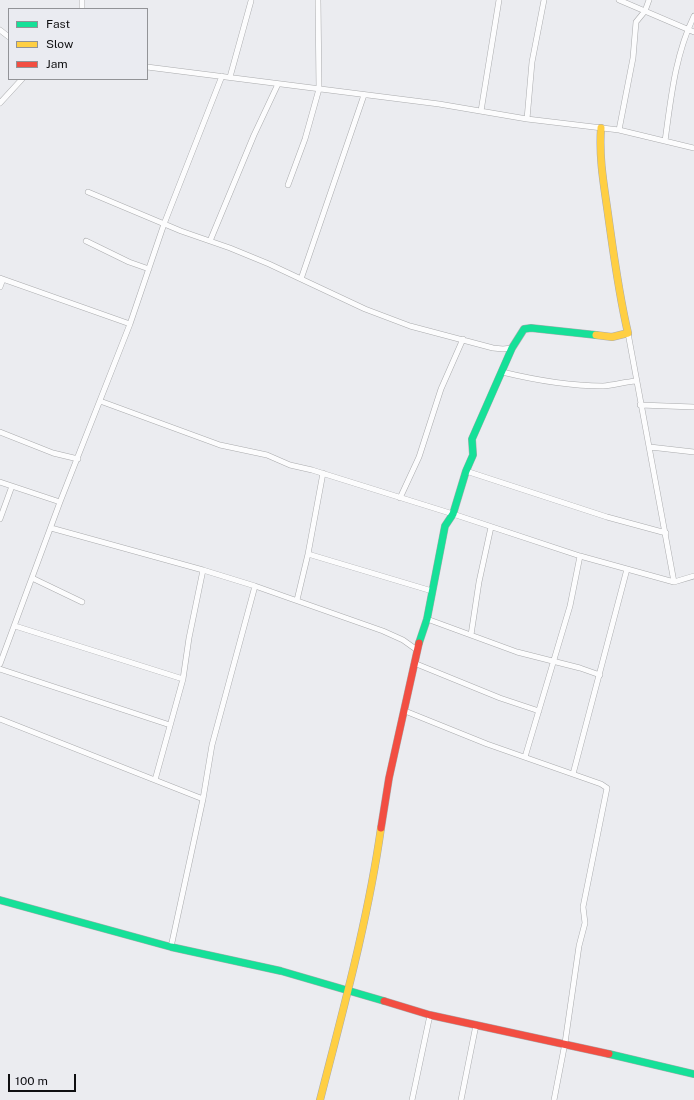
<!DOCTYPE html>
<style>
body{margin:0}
#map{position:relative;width:694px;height:1100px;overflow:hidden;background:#ebecf0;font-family:"Public Sans",sans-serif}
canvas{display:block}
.legend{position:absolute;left:8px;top:8px;width:140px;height:72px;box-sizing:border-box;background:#eaebf1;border:1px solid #929397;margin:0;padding:5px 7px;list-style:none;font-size:12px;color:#0f0f11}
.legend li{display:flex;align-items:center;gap:8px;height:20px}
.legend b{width:20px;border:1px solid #929397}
.scale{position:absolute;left:8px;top:1074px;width:68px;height:18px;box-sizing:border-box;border:2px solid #0f0f11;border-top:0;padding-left:5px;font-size:12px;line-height:14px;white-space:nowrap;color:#0f0f11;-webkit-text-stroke:3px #eaebf1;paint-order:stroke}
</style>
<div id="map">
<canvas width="694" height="1100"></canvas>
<ul class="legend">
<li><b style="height:5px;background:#16e098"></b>Fast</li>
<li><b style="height:5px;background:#ffcf43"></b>Slow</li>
<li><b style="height:5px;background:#f24e42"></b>Jam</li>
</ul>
<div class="scale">100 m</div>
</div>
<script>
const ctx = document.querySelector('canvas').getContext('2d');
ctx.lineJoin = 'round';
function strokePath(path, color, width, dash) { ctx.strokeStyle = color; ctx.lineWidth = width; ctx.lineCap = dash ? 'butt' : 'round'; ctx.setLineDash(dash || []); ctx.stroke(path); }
const street = new Path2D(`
 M82 0V9
 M619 0 694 32
 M0 30 9 37
 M147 67 439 104 527 119 619 130 694 148
 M230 77 251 1
 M0 103 22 79
 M481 111 499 0
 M527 119 532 62 544 0
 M619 130 633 58 636 22 645 11 649 0
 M665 141C671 98 675 55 694 16
 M288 185 305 139 319 89 318 0
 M88 192 181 231 230 248 269 264 365 309 410 326 493 348 503 349 512 348
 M86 241 129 262 149 269
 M210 241 254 135 278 84
 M0 278 130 324
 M301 279 364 95
 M0 287 3 279
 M628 333 674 582
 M502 372C535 380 568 386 603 386 614 385 625 382 636 381
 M100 401 220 445 267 455 290 465 312 470 453 514 580 556 674 582 694 576
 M640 405 694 407
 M0 432 53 453 78 459
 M650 447 694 452
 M466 471 607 517 666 533
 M0 482 60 502
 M400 498 419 457 441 389 463 339
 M0 519 12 486
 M51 528 203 570
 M308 554 432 591
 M32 578 82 602
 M297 600 308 554 323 473
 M427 619 517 652 580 668 600 675
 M15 626 183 679
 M471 635 479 582 491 527
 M414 663 500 698 539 711
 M0 664 60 502 130 324 164 224 222 76
 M0 669 170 725
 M405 711 487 744 601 784 607 788 583 907 585 923 579 946 565 1043 554 1100
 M0 719 203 799 171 947
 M525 757 570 606 580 556
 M573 774 627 569
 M155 780 183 679 189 638 203 570 255 586 383 631 403 640 417 650
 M203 799 212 745 255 586
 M412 1100 430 1015
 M461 1100 476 1025`);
const fast = new Path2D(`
 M419 643 427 619 445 526 453 514 466 471 473 455 472 439 512 348 524 329 531 328 596 335
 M0 900 171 947 281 971 384 1001
 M609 1054 694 1074`);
const slow = new Path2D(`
 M596 335 612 337 628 333C618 291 613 249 607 207 603 180 599 155 601 128
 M320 1100C343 1010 368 920 381 828`);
const jam = new Path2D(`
 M381 828 389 778 419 643
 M384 1001 430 1015 609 1054`);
strokePath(street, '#aaabad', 6);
strokePath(fast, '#aaabad', 8);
strokePath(slow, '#aaabad', 8);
strokePath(jam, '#aaabad', 8);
strokePath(street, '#fcfcfd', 5);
strokePath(fast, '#16e098', 7);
strokePath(slow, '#ffcf43', 7);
strokePath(jam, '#f24e42', 7);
</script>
